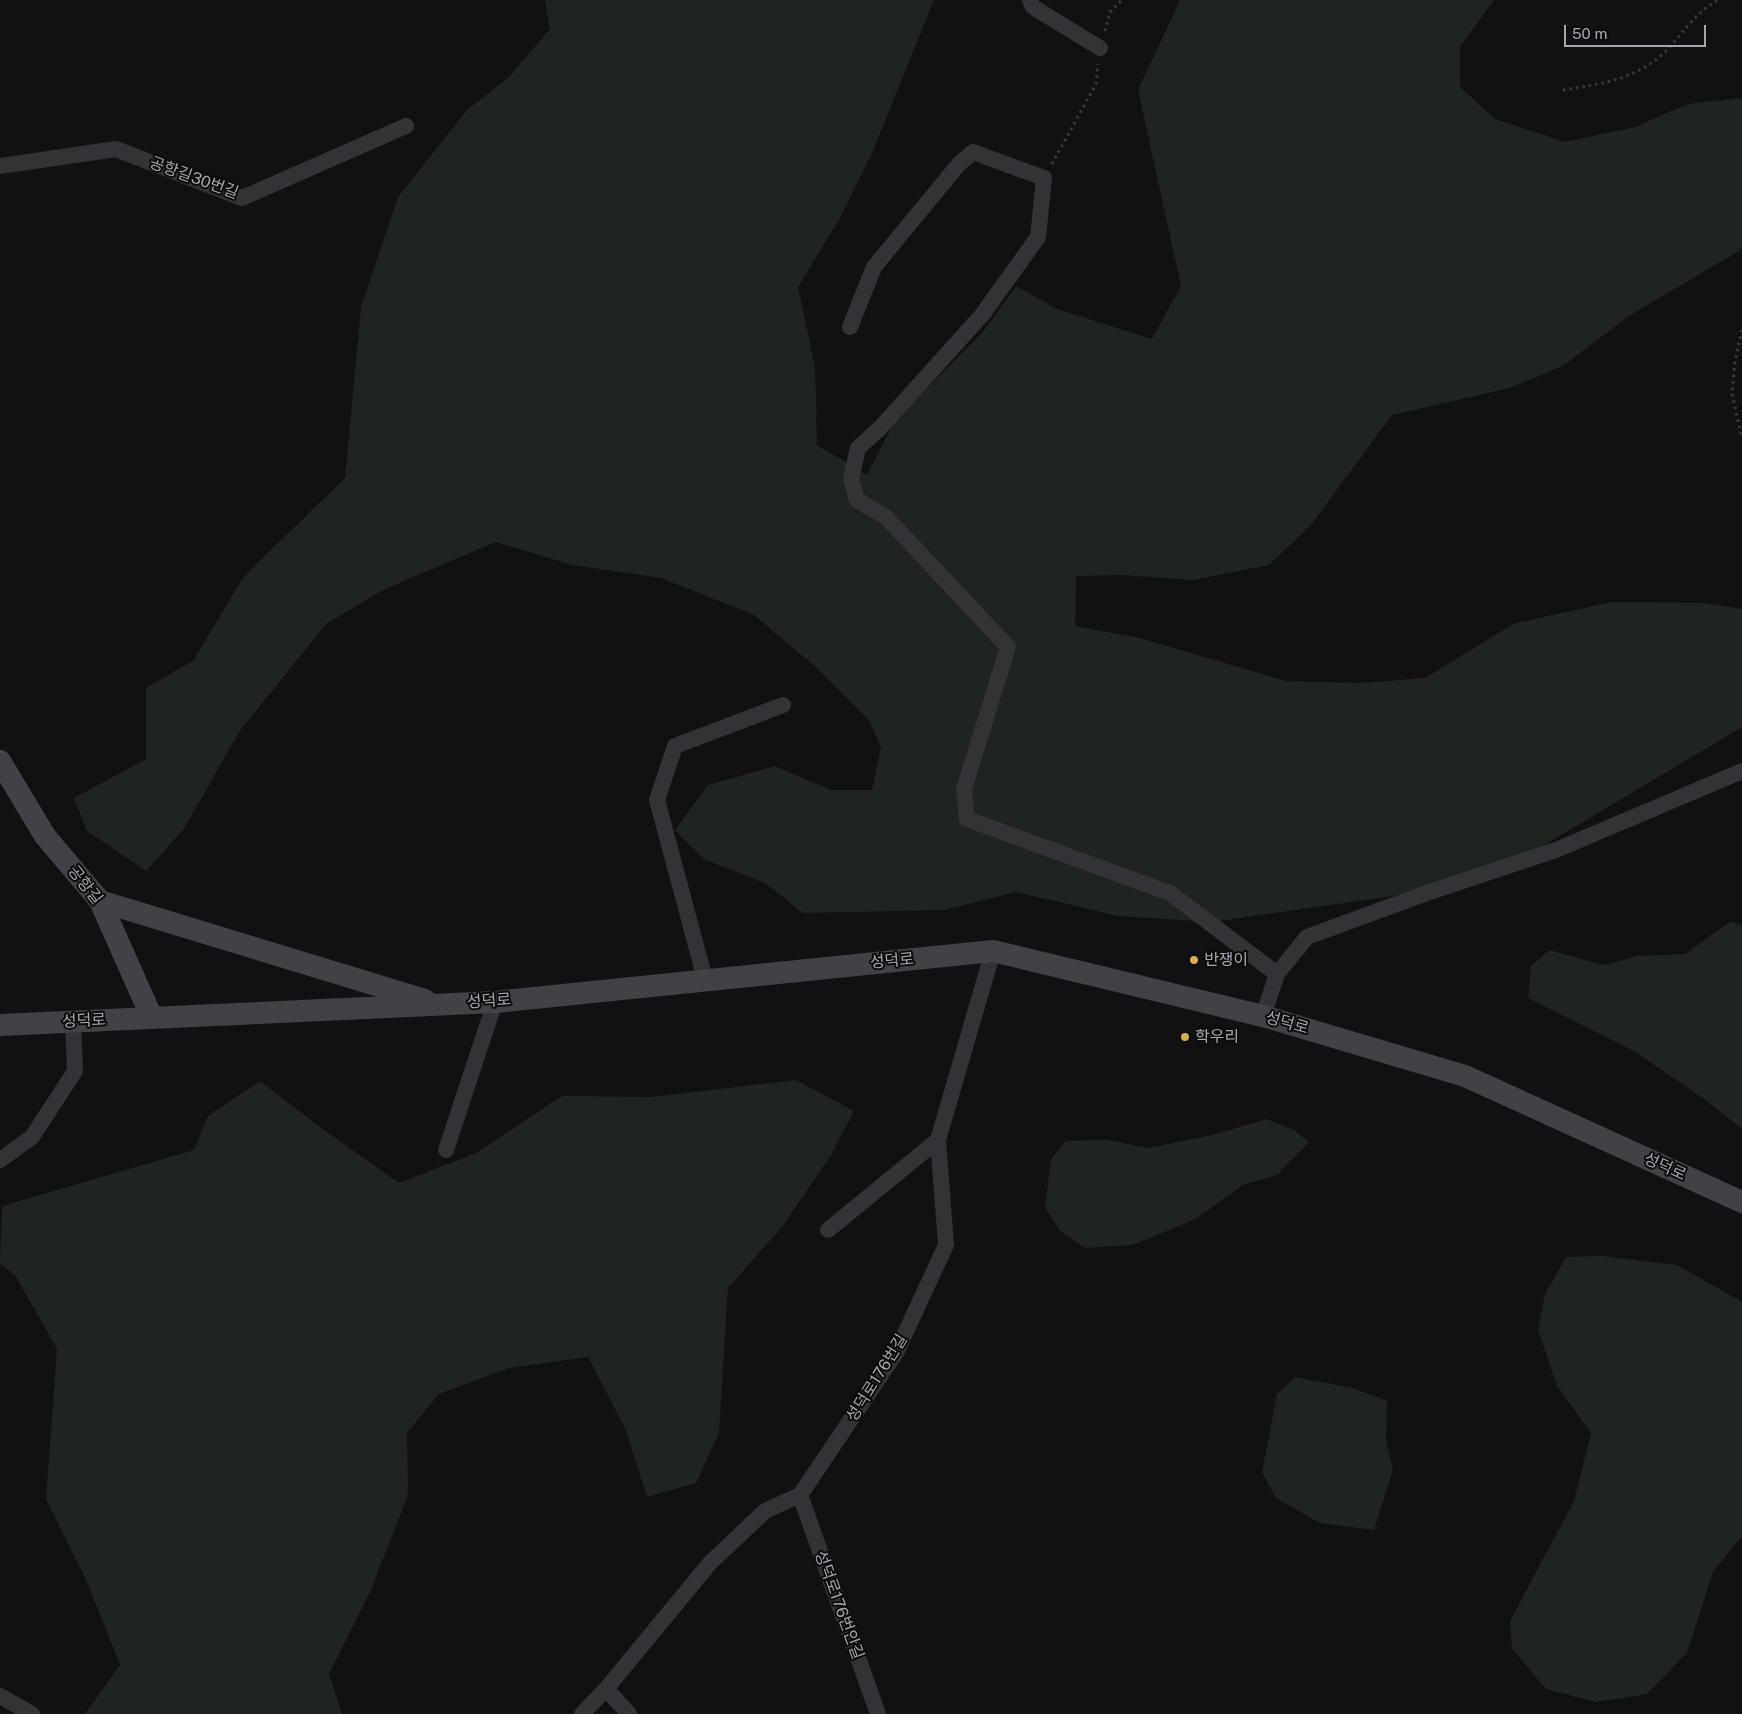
<!DOCTYPE html>
<meta charset="utf-8">
<style>
body{margin:0}
#map{position:relative;width:1742px;height:1714px;overflow:hidden;background:#111113;font-family:"Public Sans",sans-serif}
canvas{display:block}
.scale{position:absolute;left:1564px;top:25px;width:142px;height:22px;box-sizing:border-box;border:2px solid #a4a8b1;border-top:0;padding-left:6px;font-size:15px;line-height:18px;white-space:nowrap;color:#a4a8b1;-webkit-text-stroke:4px #0c0c0d;paint-order:stroke}
</style>
<div id="map">
<canvas width="1742" height="1714"></canvas>
<div class="scale">50 m</div>
</div>
<script>
const ctx = document.querySelector('canvas').getContext('2d');
ctx.lineJoin = 'round';
function paint(path, color) { ctx.fillStyle = color; ctx.fill(path, 'evenodd'); }
function strokePath(path, color, width, dash) { ctx.strokeStyle = color; ctx.lineWidth = width; ctx.lineCap = dash ? 'butt' : 'round'; ctx.setLineDash(dash || []); ctx.stroke(path); }
function label(font, color, halo, rows, align = 'center') {
  ctx.font = font + ' "Public Sans","Noto Sans KR",sans-serif'; ctx.lineWidth = 4; ctx.setLineDash([]); ctx.textBaseline = 'middle'; ctx.strokeStyle = halo; ctx.fillStyle = color; for (const [text, x, y, turn = 0] of rows) {
    ctx.save(); ctx.translate(x, y); ctx.rotate((+turn || 0) * Math.PI / 180); ctx.textAlign = isNaN(turn) ? turn : align; if (halo) ctx.strokeText(text, 0, 0); ctx.fillText(text, 0, 0); ctx.restore();
  }
}
paint(new Path2D(`
 M545 0H934L872 153 840 218 798 287 815 367 817 445 867 475 895 420 983 332 1016 286 1057 309 1152 339 1181 286 1138 90 1180 0H1494L1460 47V87L1495 119 1565 142 1635 127 1688 104 1742 98V249L1629 316 1563 366 1510 388 1392 415 1311 525 1269 565 1193 580 1122 575 1076 576 1075 626 1140 638 1286 681 1360 683 1425 678 1513 624 1611 602 1705 603 1742 609V727L1508 867 1393 896 1212 922 1118 916 1016 892 945 910 803 913 765 883 703 859 675 830 708 785 775 766 831 790H872L881 747 869 720 818 669 754 615 661 578 572 565 496 542 385 589 326 624 239 732 184 829 146 871 87 831 74 798 146 759V688L193 661 244 576 345 478 361 307 398 197 467 110 509 77 550 29Z
 M1731 921 1742 926V1129L1704 1099 1634 1051 1528 998 1531 966 1549 950 1604 965 1637 956 1685 954Z
 M796 1080 854 1111 830 1157 782 1227 728 1288 719 1433 696 1483 647 1497 625 1428 588 1357 509 1368 439 1394 407 1433 408 1495 371 1590 329 1674 342 1714H85L120 1665 86 1580 46 1499 57 1349 15 1275 0 1264 2 1206 194 1150 208 1116 260 1081 320 1127 399 1183 476 1153 562 1096 651 1097Z
 M1267 1119 1294 1130 1309 1142 1277 1175 1243 1185 1194 1220 1132 1245 1085 1248 1060 1231 1045 1207 1051 1159 1066 1141 1108 1140 1148 1148 1212 1135Z
 M1602 1256 1677 1265 1742 1302V1538L1739 1539 1713 1572 1687 1653 1647 1694 1596 1702 1546 1689 1512 1649 1510 1621 1574 1501 1591 1433 1557 1386 1538 1330 1545 1294 1566 1257Z
 M1295 1377 1353 1388 1387 1401 1386 1440 1393 1470 1374 1530 1320 1523 1276 1498 1262 1472 1277 1394Z`), '#1e241f');
strokePath(new Path2D(`
 M1105 31 1110 12 1122 0
 M1563 90C1602 84 1637 79 1666 51 1683 33 1696 12 1718 0
 M1052 164 1096 84 1098 64
 M1742 330 1735 361 1732 394 1742 438`), '#393a3e', 3, [2.5, 4]);
strokePath(new Path2D(`
 M1030 0 1033 7 1100 48
 M0 166 116 149 242 198 406 126
 M850 327 874 267 959 164 973 152 1044 178 1038 237 982 315 880 428 858 448 851 479 857 500 885 516 1008 647 964 789 967 819 1170 893 1277 974
 M705 979 657 800 675 746 783 705
 M1263 1016 1277 974 1307 937 1424 894 1556 850 1742 771
 M446 1150 495 1002
 M0 1160 32 1137 75 1071 73 1022
 M828 1230 938 1140
 M800 1495 878 1714
 M606 1689 629 1714
 M0 1696 32 1714
 M582 1714 606 1689 710 1563 765 1511 800 1495 897 1351 946 1245 938 1140 993 951`), '#333337', 16);
strokePath(new Path2D(`
 M0 761 45 836 100 901 152 1018
 M100 901 425 1000
 M0 1025 495 1002 993 951 1263 1016 1465 1076 1742 1202`), '#414247', 22);
for (const [x, y, r, color] of [
 [1194,960,5,"#dbb041"],
 [1185,1037,5,"#dbb041"]
]) { const dot = new Path2D(); dot.arc(x, y, r, 0, 2 * Math.PI); ctx.fillStyle = color; ctx.fill(dot); strokePath(dot, '#0c0c0d', 2); }
label('16px', '#a4a8b1', '#0c0c0d', [
 ["공항길30번길",194,178,20],
 ["공항길",85,885,52],
 ["성덕로",892,961,-5],
 ["성덕로",489,1001,-4],
 ["성덕로",84,1021,-3],
 ["성덕로",1287,1023,16],
 ["성덕로",1665,1167,24],
 ["성덕로176번길",877,1378,-58],
 ["성덕로176번안길",839,1605,70]
]);
label('16px', '#a4a8b1', '#0c0c0d', [
 ["반쟁이",1204,960],
 ["학우리",1195,1037]
], 'left');
</script>
